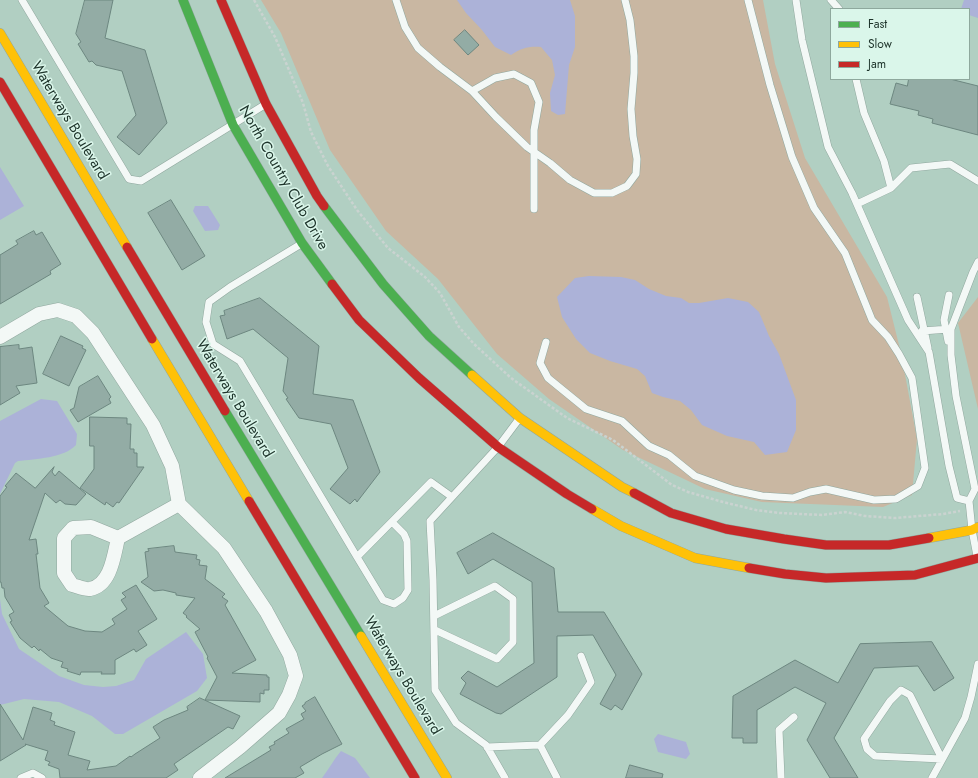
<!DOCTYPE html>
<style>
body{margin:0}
#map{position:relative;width:978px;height:778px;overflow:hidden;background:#b1cfc2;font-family:Jost,sans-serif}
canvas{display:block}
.legend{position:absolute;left:830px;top:8px;width:140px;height:72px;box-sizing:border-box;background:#daf6ea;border:1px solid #8ea89d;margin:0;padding:5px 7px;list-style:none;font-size:12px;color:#1d332a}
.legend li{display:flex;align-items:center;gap:8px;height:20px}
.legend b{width:20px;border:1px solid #8ea89d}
</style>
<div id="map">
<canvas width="978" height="778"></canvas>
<ul class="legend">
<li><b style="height:5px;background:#4caf50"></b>Fast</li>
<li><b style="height:5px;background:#ffc107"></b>Slow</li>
<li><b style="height:5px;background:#c62828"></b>Jam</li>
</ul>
</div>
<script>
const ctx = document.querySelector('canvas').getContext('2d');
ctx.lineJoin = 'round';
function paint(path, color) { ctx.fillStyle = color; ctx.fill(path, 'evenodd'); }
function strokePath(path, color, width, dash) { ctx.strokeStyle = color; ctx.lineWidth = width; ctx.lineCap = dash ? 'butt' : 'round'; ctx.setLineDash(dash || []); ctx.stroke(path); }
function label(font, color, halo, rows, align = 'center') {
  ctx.font = font + ' Jost,sans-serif'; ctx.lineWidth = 3; ctx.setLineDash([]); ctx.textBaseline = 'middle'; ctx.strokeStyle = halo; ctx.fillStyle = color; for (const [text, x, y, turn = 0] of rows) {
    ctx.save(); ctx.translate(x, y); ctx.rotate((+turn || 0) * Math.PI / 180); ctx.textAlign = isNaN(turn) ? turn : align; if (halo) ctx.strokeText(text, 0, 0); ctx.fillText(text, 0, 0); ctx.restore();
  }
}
paint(new Path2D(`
 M261 0H763L775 64 805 158 887 297 901 353 917 439 912 495 883 507 762 502 705 489 623 450 549 399 497 354 438 279 386 231 330 150 281 33Z
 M978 297V409L958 323Z`), '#c9b7a2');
paint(new Path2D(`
 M457 0H570L575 16V47L569 65 565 114 558 115 551 111 550 93 555 75 552 60 541 47C529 46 521 48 511 55L495 47 482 30 466 13Z
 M964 0H978V18L969 15V9H961Z
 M0 167 24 206 0 220Z
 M195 206H208L220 225 218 230 205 231 193 211Z
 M589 276 621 277 635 280 649 289 666 296 681 298 689 303H699L728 298 748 302 759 312 769 336 779 354 796 400V430L787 452 765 455 754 442 727 436 702 425 691 410 680 401 663 397 652 393 645 376 637 369 610 361 590 353 576 339 562 317 557 297 575 278Z
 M41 399 57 401 77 434 76 445C64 458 36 459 18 461L15 463 0 494V421Z
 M0 599 2 614 19 649 59 676 84 685 103 687 116 686 134 680 146 659 186 632 203 654 207 678 197 691 123 734H115L92 716 59 702 24 699 0 705Z
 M658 734 686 742 690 754 686 759 658 752 654 739Z
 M341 751 355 758 370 778H322C329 769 334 759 341 751Z`), '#acb2d8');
const building = new Path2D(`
 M85 0H113L105 38 145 50 167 123 139 155 117 137 136 115 122 71 96 65 92 61 89 62 78 44 81 42 76 34Z
 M465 30 479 45 468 55 454 40Z
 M909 79H950L978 86V135L932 123 933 119 918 115 919 111 890 104 896 83 907 86Z
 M171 200 205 256 182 270 148 213Z
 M34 231 36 235 42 232 61 264 50 271 51 274 0 304V255L18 244 16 241Z
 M260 298 319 346 313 394 353 400 380 472 357 502 355 499 350 504 330 489 348 468 331 424 299 418 286 399 288 398 283 391 288 358 253 329 227 339 220 316 225 315 224 311Z
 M61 336 83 346 82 348 86 350 69 386 43 374Z
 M19 345V349L32 347 37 383 16 386 20 393 0 405V347Z
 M98 376 111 397 109 399 111 403 78 422 70 410 74 408 79 387Z
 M90 417 127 418V424H131L130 449H134V453H137V467H144L119 503 117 502 113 507 106 502 105 505 80 488 94 469V446H90Z
 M54 467 52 472 55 476 59 471 86 494 76 505 65 504 60 500 56 503 45 493 29 540 36 539 38 554H36L40 588 49 603 44 606 68 626 85 631 102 632 115 624 112 619 127 609 121 600 126 597 122 593 136 585 157 619 138 631 147 645 136 652 134 649 115 660V674H101L102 672H81L80 675 67 671 68 669 61 667 63 662 51 658 40 649 39 651 34 646 32 648 20 638 10 622 12 621 9 615 14 612 5 597 4 588H2L1 582H0V496L7 487 5 486 16 473 35 488Z
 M493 533 554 568 558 612H604L642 674 622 710 615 705 611 710 600 704 616 675 593 635 557 636V677L501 714 496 713 460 694 466 683 461 678 468 671 497 687 534 663 532 582 493 559 468 574 457 553Z
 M174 546 175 552 197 555 196 559 200 560 199 565 207 566 205 579 225 594 222 597 228 601 225 605 256 660 232 673 267 675V677H269V690H264V694L260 693V702L205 700 217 677 207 658 208 657 207 655 195 632 200 629 186 617 187 616 183 613 195 598 176 595V593L163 590 154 591 141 582 148 577 145 552 149 551 148 549Z
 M932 642 954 678 934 691 918 666 874 668 834 738 858 778H830L807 740 826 703 795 687 757 710V743H743V738H732L733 696 795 660 838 683 860 644Z
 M315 697 342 744 322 754 300 767 304 773 295 778H225L271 750 269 747 275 744 274 742 289 733 286 729 304 719 301 714 306 711 302 706 305 704V703Z
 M200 698 240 716 233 729 228 727 174 764 178 770 166 778H60L59 769 48 765 50 762 45 760 48 751 25 744 26 745 0 761V704L23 740 33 707 52 713 50 720 55 722 54 725 75 732 68 755 90 761 87 770 116 766 130 756 131 757 135 754 160 738 153 727 164 720 188 710 187 707Z
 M630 765 663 774 662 778H626Z`);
paint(building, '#93aca5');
strokePath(building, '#6d8780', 1);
const lane = new Path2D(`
 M22 0 129 179 141 181 266 104
 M396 0 405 27 418 48 440 67 472 91 496 117 527 147 550 163 570 180 594 193H612L627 186 636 174 637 159 633 136 631 109 634 73V56L630 20 625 0
 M796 0 802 40 828 147 852 193 908 320 929 352 949 466 957 498 969 501 975 489 956 396 951 355V329L973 272 978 262
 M831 0 839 9
 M856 79 864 113 884 161 891 188 911 168 950 164 978 181
 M472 91 495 78 514 74 531 83 539 102 534 130V209
 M857 204 891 188
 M301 244 230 287 209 302 206 322 213 344 240 361 357 557 431 482 452 497
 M917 297 928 348
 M922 331 949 329
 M948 341 944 320 949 295
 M546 342 540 363 548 378 586 409 622 421 649 446 669 455 695 476 734 490 762 496 793 498 810 492 826 489 874 500 896 499 918 486 925 468 912 378 899 354 888 337 872 320 845 253 814 208 792 157 770 85 748 0
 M969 501 972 530 977 556
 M357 557 383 600 394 604 403 598 408 590 407 541 404 534 392 522
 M434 616 495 586 513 599V642L497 659 435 630
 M901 690 910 695 942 759 875 756 867 749 864 739 890 701Z
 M540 745 568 715 591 682 581 656
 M487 747 540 745 557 778
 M21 778 33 773 42 778
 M505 778 486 745 456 723 435 690 433 580 430 521 498 447 519 419
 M781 778 779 730 794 717
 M932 778 965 718 971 697 978 664`);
const street = new Path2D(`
 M0 337 39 314 58 310 76 316 93 333 153 425 172 466 179 504 224 548 266 611 290 655 296 676 289 695 279 713 240 747 200 778
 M91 527 118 538C114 555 111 585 90 589 85 590 77 586 72 585L64 573V538L73 528Z
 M118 538 179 504`);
const fast = new Path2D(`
 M183 0 233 125 302 243 332 284
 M324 206 383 284 429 336 472 375
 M225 411 361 636`);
const slow = new Path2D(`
 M0 33 127 247
 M152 339 249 501
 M472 375 520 418 622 487 634 493
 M592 509 621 526 695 558 749 568
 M929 538 972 530 978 527
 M361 636 447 778`);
const jam = new Path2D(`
 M221 0 266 104 317 196 324 206
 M0 82 152 339
 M127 247 225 411
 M332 284 359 320 419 378 498 447 567 494 592 509
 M634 493 671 513 726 529 784 539 826 545H889L929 538
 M249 501 415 778
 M749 568 785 574 826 578 915 575 978 558`);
strokePath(lane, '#90a79e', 8);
strokePath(street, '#90a79e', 15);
strokePath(fast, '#90a79e', 10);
strokePath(slow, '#90a79e', 10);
strokePath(jam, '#90a79e', 10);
strokePath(new Path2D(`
 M254 0 275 37 303 103 311 132 328 166 357 210 388 248 425 277 440 293 459 327 474 344 511 378 567 418 613 440 672 485 688 492 723 502 756 510 780 513 822 515 845 512 865 516 895 518 943 514 960 511`), '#cad3d0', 2.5, [3, 2]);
strokePath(lane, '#f3f8f6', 7);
strokePath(street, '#f3f8f6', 14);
strokePath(fast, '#4caf50', 9);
strokePath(slow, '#ffc107', 9);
strokePath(jam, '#c62828', 9);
label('15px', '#1d332a', '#daf6ea', [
 ["Waterways Boulevard",69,121,59],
 ["North Country Club Drive",283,178,60],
 ["Waterways Boulevard",234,399,59],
 ["Waterways Boulevard",402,676,59]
]);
</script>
